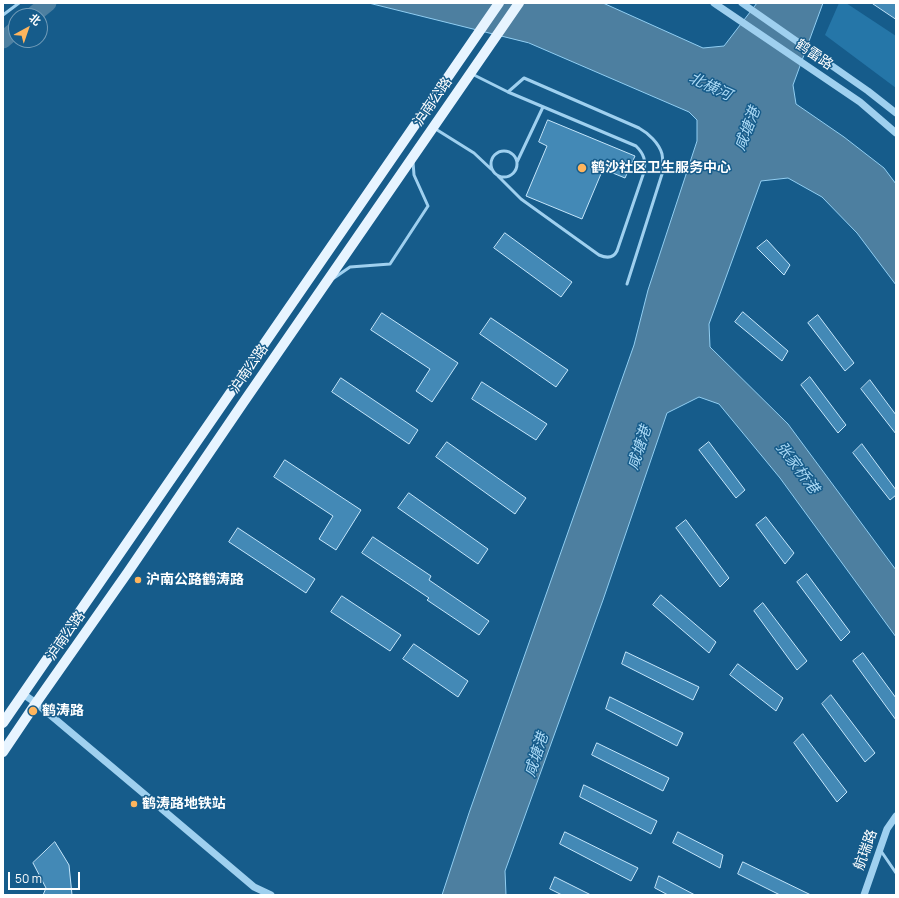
<!DOCTYPE html>
<meta charset="utf-8">
<style>
body{margin:0}
#map{position:relative;width:899px;height:898px;overflow:hidden;background:#165c8b;font-family:Manrope,"Noto Sans SC",sans-serif}
canvas{display:block}
.frame{position:absolute;inset:0;border:4px solid #fff;pointer-events:none}
.north{position:absolute;left:8px;top:8px;width:40px;height:40px;box-sizing:border-box;background:#165c8b;border:1px solid #739db9;border-radius:50%;rotate:40deg;font-size:11px;font-weight:700;line-height:16px;text-align:center;color:#fff}
.north::after{content:'';display:block;margin:auto;width:14px;height:18px;background:#ffb55d;clip-path:polygon(50% 0,100% 100%,50% 72%,0 100%)}
.scale{position:absolute;left:8px;top:872px;width:72px;height:18px;box-sizing:border-box;border:2px solid #fff;border-top:0;padding-left:5px;font-size:12px;line-height:14px;white-space:nowrap;color:#fff;-webkit-text-stroke:3px #165c8b;paint-order:stroke}
</style>
<div id="map">
<canvas width="899" height="898"></canvas>
<div class="frame"></div>
<div class="north">北</div>
<div class="scale">50 m</div>
</div>
<script>
const ctx = document.querySelector('canvas').getContext('2d');
ctx.lineJoin = 'round';
function paint(path, color) { ctx.fillStyle = color; ctx.fill(path, 'evenodd'); }
function strokePath(path, color, width, dash) { ctx.strokeStyle = color; ctx.lineWidth = width; ctx.lineCap = dash ? 'butt' : 'round'; ctx.setLineDash(dash || []); ctx.stroke(path); }
function label(font, color, halo, rows, align = 'center') {
  ctx.font = font + ' Manrope,"Noto Sans SC",sans-serif'; ctx.lineWidth = 3; ctx.setLineDash([]); ctx.textBaseline = 'middle'; ctx.strokeStyle = halo; ctx.fillStyle = color; for (const [text, x, y, turn = 0] of rows) {
    ctx.save(); ctx.translate(x, y); ctx.rotate((+turn || 0) * Math.PI / 180); ctx.textAlign = isNaN(turn) ? turn : align; if (halo) ctx.strokeText(text, 0, 0); ctx.fillText(text, 0, 0); ctx.restore();
  }
}
paint(new Path2D(`
 M839 3H846L896 36V88L825 35Z`), '#2576a8');
const water = new Path2D(`
 M369 3H603L703 48 724 46 757 3H823L793 85 796 104 844 137 884 168 896 184V285L857 233 822 197 788 178 761 181 709 324 710 347 788 424 896 570V637L780 478 719 404 699 397 667 413 603 600 505 871 506 895H442L469 813 634 345 648 290 697 141V120L689 112 529 43Z`);
paint(water, '#4d7fa0');
strokePath(water, '#91cef2', 1);
strokePath(new Path2D(`
 M32 16 48 3
 M3 40 16 29`), '#4d7fa0', 17);
const building = new Path2D(`
 M872 3H896V19Z
 M548 120 635 156 625 178 603 169 582 219 526 196 547 146 539 142Z
 M505 233 572 282 561 297 494 248Z
 M767 240 790 265 784 275 757 248Z
 M743 312 788 351 782 361 735 322Z
 M382 313 458 363 432 402 416 391 430 369 371 330Z
 M818 315 854 363 845 371 808 323Z
 M491 318 568 370 556 387 480 334Z
 M810 377 846 425 838 433 801 385Z
 M341 378 418 430 409 444 332 392Z
 M870 380 896 415V434L861 389Z
 M482 382 547 424 536 440 472 399Z
 M447 442 526 498 515 514 436 457Z
 M709 442 745 490 736 498 699 450Z
 M862 444 896 490V495L890 500 853 453Z
 M285 460 361 510 336 550 319 539 333 516 274 477Z
 M409 493 488 549 478 564 398 508Z
 M766 517 794 553 785 564 756 525Z
 M686 520 729 578 720 587 676 528Z
 M238 528 315 579 306 593 229 542Z
 M373 537 431 576 429 580 489 621 479 635 427 600 429 598 362 553Z
 M807 574 850 632 841 641 797 582Z
 M661 595 716 642 709 653 653 605Z
 M342 596 401 635 390 651 331 612Z
 M763 603 807 661 797 670 754 611Z
 M414 644 468 681 458 697 403 659Z
 M626 652 699 687 693 700 622 664Z
 M863 653 896 698V720L853 661Z
 M738 664 783 698 776 711 730 675Z
 M831 695 875 753 865 762 822 704Z
 M610 697 683 733 677 746 606 709Z
 M803 734 847 792 837 802 794 743Z
 M597 743 669 778 663 791 592 755Z
 M584 785 657 821 651 834 580 797Z
 M565 832 638 868 631 881 560 844Z
 M678 832 723 855 720 868 673 843Z
 M55 842 69 865 72 895H43L46 888 33 863Z
 M743 862 811 895H780L738 874Z
 M659 876 695 895H668L655 888Z
 M555 877 591 895H562L550 889Z`);
paint(building, '#4389b6');
strokePath(building, '#c5e6fb', 1);
strokePath(new Path2D(`
 M3 15 19 3
 M472 74 508 92 524 78 639 128C648 133 659 143 662 154 663 160 663 165 663 171L627 284
 M434 128 474 153 491 169
 M491 164a13 13 0 1 1 26 0a13 13 0 1 1-26 0Z
 M517 162 543 107
 M498 176 521 199 599 255C606 258 613 259 617 251L644 172C646 160 644 154 636 146L508 92
 M334 278 350 267 390 264 428 206 414 175 413 162
 M881 851 896 873`), '#9fd0ef', 3);
strokePath(new Path2D(`
 M714 3 860 102 896 133
 M742 3 868 91 896 113
 M23 694 36 703 143 793 254 887 271 895
 M864 895 887 829 896 816`), '#9fd0ef', 7);
strokePath(new Path2D(`
 M3 723 499 3
 M3 752 36 703 128 572 243 403 519 3`), '#e7f4ff', 10);
for (const [x, y, r, color] of [
 [582,168,5,"#ffb55d"],
 [138,580,4,"#ffb55d"],
 [33,711,5,"#ffb55d"],
 [134,804,4,"#ffb55d"]
]) { const dot = new Path2D(); dot.arc(x, y, r, 0, 2 * Math.PI); ctx.fillStyle = color; ctx.fill(dot); strokePath(dot, '#165c8b', 1.5); }
label('14px', '#fff', '#165c8b', [
 ["鹤雷路",814,55,34],
 ["沪南公路",433,102,-55],
 ["沪南公路",249,369,-55],
 ["沪南公路",66,636,-55],
 ["航瑞路",866,850,-70]
]);
label('bold 14px', '#fff', '#165c8b', [
 ["鹤沙社区卫生服务中心",591,168],
 ["沪南公路鹤涛路",146,580],
 ["鹤涛路",42,711],
 ["鹤涛路地铁站",142,804]
], 'left');
label('italic 15px', '#abdaf6', '#165c8b', [
 ["北横河",710,87,25],
 ["咸塘港",748,129,-69],
 ["咸塘港",640,448,-72],
 ["张家桥港",797,468,53],
 ["咸塘港",537,755,-72]
]);
</script>
